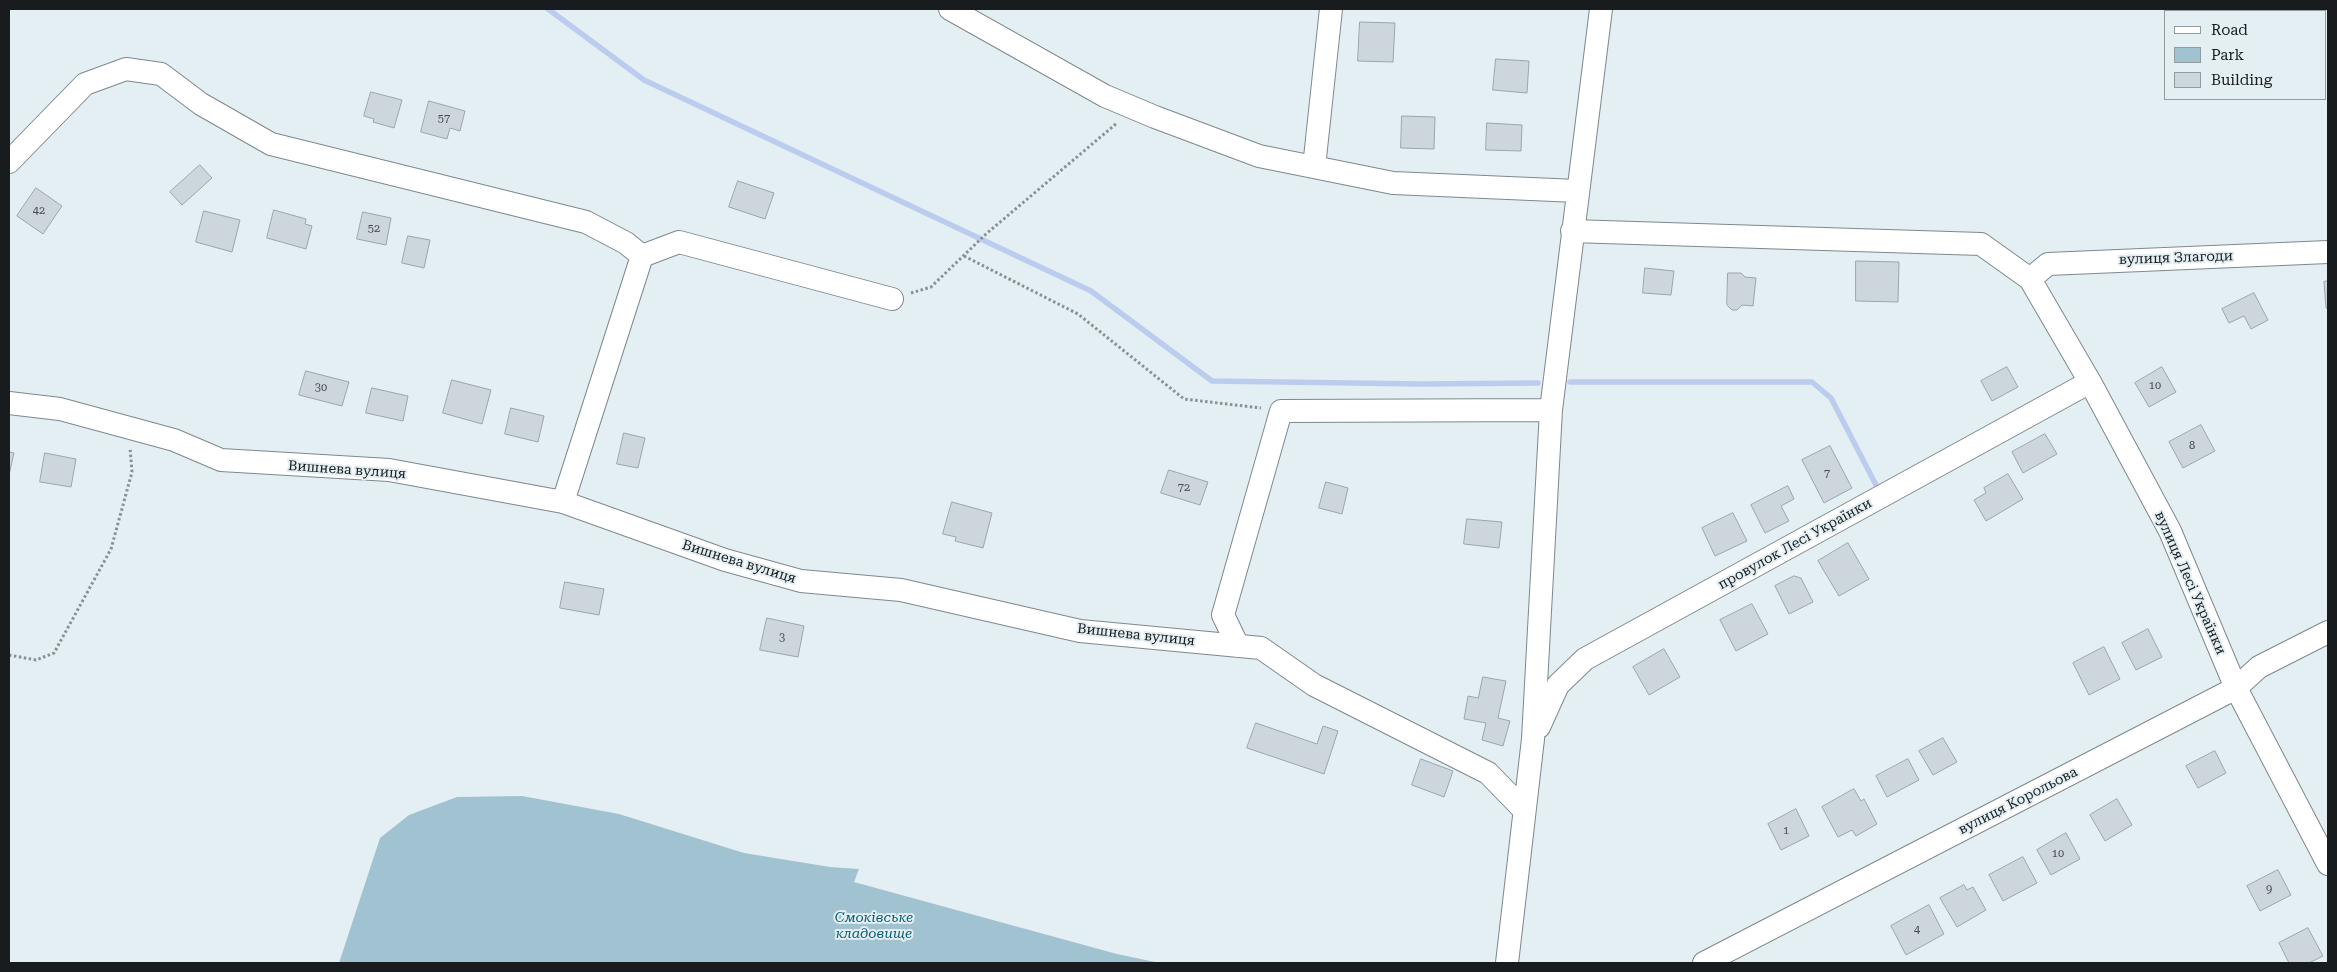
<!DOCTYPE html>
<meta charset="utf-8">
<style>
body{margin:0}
#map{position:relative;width:2337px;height:972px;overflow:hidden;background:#e4eff4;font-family:"Roboto Serif",serif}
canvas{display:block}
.frame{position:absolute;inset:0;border:10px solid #181c1e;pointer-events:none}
.legend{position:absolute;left:2164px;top:10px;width:162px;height:90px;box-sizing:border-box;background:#e4eff4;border:1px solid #929b9e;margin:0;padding:6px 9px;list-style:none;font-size:15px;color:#181c1e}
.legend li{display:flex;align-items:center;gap:10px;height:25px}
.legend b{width:25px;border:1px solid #929b9e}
</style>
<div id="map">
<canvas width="2337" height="972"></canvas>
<div class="frame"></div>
<ul class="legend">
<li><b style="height:6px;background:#fff"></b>Road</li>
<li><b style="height:14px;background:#a1c2d0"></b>Park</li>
<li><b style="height:14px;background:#cdd5dd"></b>Building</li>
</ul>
</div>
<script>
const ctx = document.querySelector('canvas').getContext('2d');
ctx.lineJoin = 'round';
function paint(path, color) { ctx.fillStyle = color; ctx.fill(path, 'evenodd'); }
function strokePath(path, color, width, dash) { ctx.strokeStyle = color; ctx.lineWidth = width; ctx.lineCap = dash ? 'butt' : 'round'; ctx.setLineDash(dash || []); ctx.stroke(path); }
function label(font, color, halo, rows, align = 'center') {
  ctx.font = font + ' "Roboto Serif",serif'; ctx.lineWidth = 4; ctx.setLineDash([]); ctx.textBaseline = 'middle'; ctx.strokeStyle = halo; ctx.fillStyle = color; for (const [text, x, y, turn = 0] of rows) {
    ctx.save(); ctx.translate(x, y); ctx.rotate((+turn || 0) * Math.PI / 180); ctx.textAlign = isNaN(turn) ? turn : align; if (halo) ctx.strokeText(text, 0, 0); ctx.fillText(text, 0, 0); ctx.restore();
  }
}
paint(new Path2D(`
 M522 796 619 814 744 853 830 867 859 869 854 882 1117 954 1160 963H339L380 838 409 815 457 797Z`), '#a1c2d0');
strokePath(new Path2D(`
 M548 9 644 80 1091 291 1212 381 1421 384 1538 383
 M1570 382H1812L1831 398 1876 485`), '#bcccef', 5.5);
const building = new Path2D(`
 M1360 22 1395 23 1393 62 1358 61Z
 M1496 59 1529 61 1527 93 1493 90Z
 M371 92 402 100 394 128 373 122 374 119 364 116Z
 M429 101 465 111 460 131 450 128 447 139 421 132Z
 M1402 116 1435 117 1434 149 1401 148Z
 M1487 123 1522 125 1521 151 1486 150Z
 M200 165 212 178 182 205 170 192Z
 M738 181 774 193 765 219 729 207Z
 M36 188 62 206 43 234 17 216Z
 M274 210 306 219 305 224 312 226 306 249 267 238Z
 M204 211 240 220 232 252 196 242Z
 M363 212 391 218 386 245 357 239Z
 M408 236 430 240 424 268 402 263Z
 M1856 261 1899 262 1898 302 1856 301Z
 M1645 268 1674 271 1671 295 1643 293Z
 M1728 273H1741L1745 277 1756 278 1753 306 1742 305 1737 310H1732L1727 305Z
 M2328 281V308H2326L2324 282Z
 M2254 293 2268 320 2251 329 2244 316 2229 323 2222 309Z
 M2007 367 2018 387 1992 401 1981 381Z
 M2162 367 2176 392 2149 407 2135 383Z
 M306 371 349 382 342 406 299 395Z
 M452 380 491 390 482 424 443 413Z
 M372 388 408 396 403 421 366 413Z
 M511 408 544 416 538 442 505 434Z
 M2201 425 2215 451 2183 468 2169 442Z
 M624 433 645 438 638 468 617 464Z
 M2045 434 2057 454 2023 473 2012 452Z
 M1830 446 1852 488 1824 503 1802 460Z
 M9 452 14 453 9 475Z
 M45 453 76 459 71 487 40 482Z
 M1169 470 1208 482 1200 505 1161 493Z
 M2008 474 2023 499 1986 521 1974 500 1986 493 1984 488Z
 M1326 482 1348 488 1342 514 1319 508Z
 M1788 486 1794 499 1781 506 1789 521 1765 533 1751 505Z
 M952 502 992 513 983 548 955 541 956 537 943 534Z
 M1733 513 1747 541 1715 556 1702 528Z
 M1467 519 1502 522 1499 548 1464 544Z
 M1848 543 1869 579 1839 596 1818 561Z
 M1794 576 1801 578 1813 602 1789 614 1775 586Z
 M565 582 604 589 599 615 560 608Z
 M1752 604 1768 634 1736 651 1720 620Z
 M767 618 804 626 798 657 760 650Z
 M2148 629 2162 657 2136 670 2122 643Z
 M2104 647 2120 679 2089 695 2073 663Z
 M1664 649 1680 677 1649 695 1633 667Z
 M1483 677 1506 681 1498 718 1510 721 1503 746 1482 740 1486 723 1464 719 1468 696 1478 698Z
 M1256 723 1317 744 1323 726 1338 731 1324 774 1247 748Z
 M1943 738 1957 762 1933 775 1919 751Z
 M2215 751 2226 773 2198 788 2186 766Z
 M1421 759 1453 771 1444 797 1412 785Z
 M1908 759 1919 780 1887 797 1876 776Z
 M1854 789 1861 801 1864 799 1877 824 1856 836 1852 830 1838 837 1822 807Z
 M2117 799 2132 825 2105 841 2090 815Z
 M1796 809 1809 836 1781 850 1768 824Z
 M2066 833 2080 859 2051 875 2037 850Z
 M2023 857 2037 883 2003 901 1989 875Z
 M2278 870 2291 895 2260 911 2247 886Z
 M1964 885 1967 890 1973 887 1986 910 1957 927 1940 898Z
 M1929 905 1944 934 1906 955 1891 926Z
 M2308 928 2323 956 2309 963H2289L2279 943Z`);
paint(building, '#cdd5dd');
strokePath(building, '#9ca4ab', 1);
const minor = new Path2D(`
 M950 9 1105 96 1155 117 1259 156 1393 183 1577 191
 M9 162 85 84 126 69 161 74 201 104 271 144 586 222 626 243 642 256 679 242 892 299
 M1314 167 1331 9
 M1572 231 1981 244 2030 279 2090 382 2170 531 2236 688 2328 864
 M2030 279 2048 264 2328 252
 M9 403 60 409 174 440 221 460 389 470 563 502 725 560 801 581 901 590 1080 631 1261 648 1314 685 1488 773 1524 810
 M563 502 642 256
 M1238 646 1223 615 1281 411 1551 410
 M1539 727 1558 685 1585 659 2090 382
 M1507 963 1533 739 1551 410 1601 9
 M1704 963 2236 688 2259 667 2328 632`);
strokePath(minor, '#7e888d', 24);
strokePath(new Path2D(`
 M964 256 1078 314 1184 399 1261 408
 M911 293 931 287 986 234 1117 123
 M9 655 36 660 54 653 111 549 132 472 130 448`), '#899094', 3, [2.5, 2.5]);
strokePath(minor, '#fff', 22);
label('11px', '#454a4e', null, [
 ["57",444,119],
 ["42",39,211],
 ["52",374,229],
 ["10",2155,386],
 ["30",321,388],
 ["8",2192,446],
 ["7",1827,474],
 ["72",1184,488],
 ["3",782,638],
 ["1",1786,831],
 ["10",2058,854],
 ["9",2269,890],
 ["4",1917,930]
]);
label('14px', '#181c1e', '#e4eff4', [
 ["вулиця Злагоди",2176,258,-2],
 ["Вишнева вулиця",347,470,4],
 ["провулок Лесі Українки",1795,544,-29],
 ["Вишнева вулиця",739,562,17],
 ["вулиця Лесі Українки",2190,583,66],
 ["Вишнева вулиця",1136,635,6],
 ["вулиця Корольова",2018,801,-27]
]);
label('italic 14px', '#085d76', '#e4eff4', [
 ["Смоківське",874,918],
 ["кладовище",874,934]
]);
</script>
